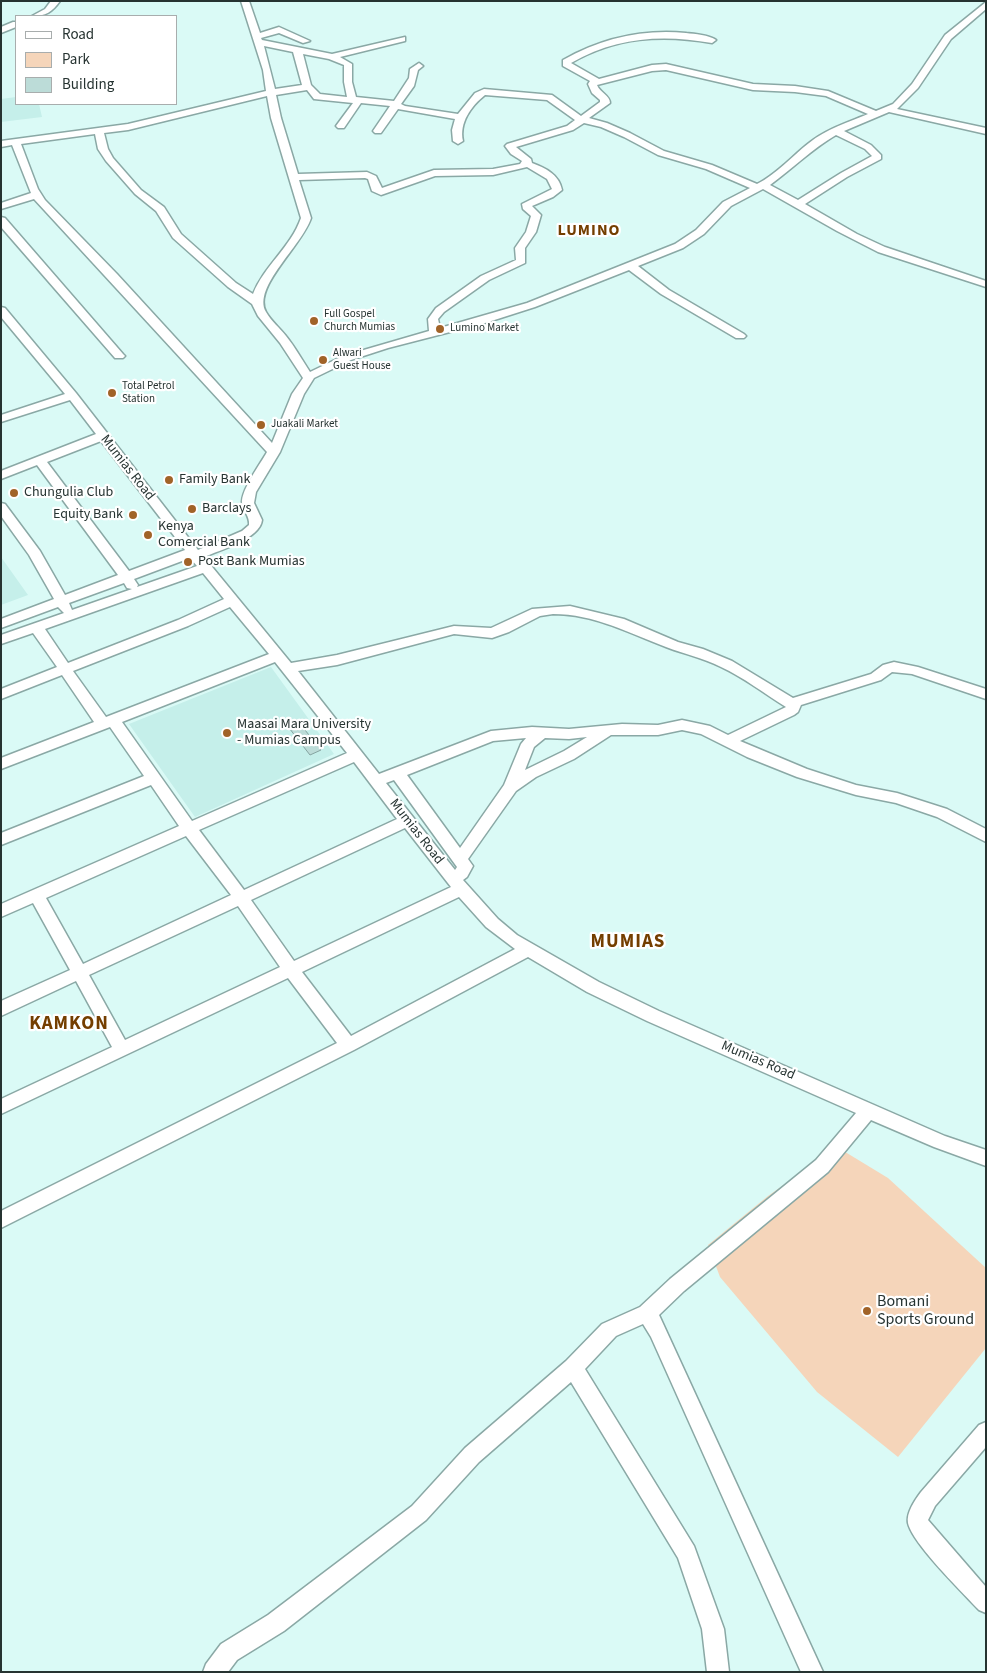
<!DOCTYPE html>
<style>
body{margin:0}
#map{position:relative;width:987px;height:1673px;overflow:hidden;background:#dafaf6;font-family:"Source Sans 3",sans-serif}
canvas{display:block}
.frame{position:absolute;inset:0;border:2px solid #263331;pointer-events:none}
.legend{position:absolute;left:15px;top:15px;width:162px;height:90px;box-sizing:border-box;background:#fff;border:1px solid #a8adad;margin:0;padding:6px 9px;list-style:none;font-size:15px;color:#263331}
.legend li{display:flex;align-items:center;gap:10px;height:25px}
.legend b{width:25px;border:1px solid #a8adad}
</style>
<div id="map">
<canvas width="987" height="1673"></canvas>
<div class="frame"></div>
<ul class="legend">
<li><b style="height:6px;background:#fff"></b>Road</li>
<li><b style="height:14px;background:#f5d5ba"></b>Park</li>
<li><b style="height:14px;background:#bcdcd8"></b>Building</li>
</ul>
</div>
<script>
const ctx = document.querySelector('canvas').getContext('2d');
ctx.lineJoin = 'round';
function paint(path, color) { ctx.fillStyle = color; ctx.fill(path, 'evenodd'); }
function strokePath(path, color, width, dash) { ctx.strokeStyle = color; ctx.lineWidth = width; ctx.lineCap = dash ? 'butt' : 'round'; ctx.setLineDash(dash || []); ctx.stroke(path); }
function label(font, color, halo, rows, align = 'center') {
  ctx.font = font + ' "Source Sans 3",sans-serif'; ctx.lineWidth = 4.5; ctx.setLineDash([]); ctx.textBaseline = 'middle'; ctx.strokeStyle = halo; ctx.fillStyle = color; for (const [text, x, y, turn = 0] of rows) {
    ctx.save(); ctx.translate(x, y); ctx.rotate((+turn || 0) * Math.PI / 180); ctx.textAlign = isNaN(turn) ? turn : align; if (halo) ctx.strokeText(text, 0, 0); ctx.fillText(text, 0, 0); ctx.restore();
  }
}
paint(new Path2D(`
 M16 97V104H39L42 117 1 122V99Z
 M1 557 28 595 1 605Z
 M271 667 334 754 195 817 129 724Z`), '#c5efea');
paint(new Path2D(`
 M837 1147 888 1178 986 1268V1348L898 1457 817 1392 720 1277 708 1245 768 1196Z`), '#f5d5ba');
const building = new Path2D(`
 M297 720 321 750 310 755 286 724Z`);
paint(building, '#bcdcd8');
strokePath(building, '#86a4a1', 1);
const minor = new Path2D(`
 M51 1H60C52 12 46 16 32 16L45 9Z
 M241 1H249L260 33 279 27 310 41 303 43 279 33 261 38 262 40 332 54 405 37V41L340 57 352 64V82L356 97 394 101 409 78 410 69 419 63 423 66 418 70 414 86 401 104 405 106 458 114 475 93 484 89 552 95 581 116 600 102V100L592 93 588 84 590 81 563 66V60C602 38 642 29 686 33 695 34 709 35 716 40L712 43C662 34 616 37 571 63L599 79 652 65 666 64 753 84 795 86 828 91 876 111 893 104 912 84 945 35 986 2V9L951 39 918 88 897 109 986 128V134L889 112 844 131 871 145 881 155V159L847 177 805 204 857 234 885 247 986 281V287L878 252 837 231 763 189 731 206 704 234 683 248 638 266 669 290 744 334 746 336 744 338H736L661 294 629 270 535 307 485 323 388 348 351 360 314 378 304 394 280 452 256 492 254 503 262 520C260 539 220 550 204 557L291 663 337 655 454 626 491 628 532 609 570 606 624 619 678 642 703 649 732 661 793 698 871 674 883 665 894 662 918 667 986 689V699L912 674 892 672 881 680 801 705 798 712 794 715 740 741 807 769 856 785 897 793 947 809 986 829V842L937 817 896 803 856 795 797 777 747 757 701 734 682 730 658 735H611L574 759 536 777 516 791 468 859 473 866 467 877 463 880 498 919 517 935 599 982 659 1011 945 1136 986 1150V1166L934 1147 871 1120 828 1172 684 1291 659 1315 823 1672H801L651 1337 643 1324 616 1336 585 1369 694 1546 724 1629 729 1672H707L702 1629 678 1558 571 1382 479 1462 426 1520 284 1631 237 1660 228 1672H203L206 1664 221 1644 268 1615 412 1506 465 1448 566 1361 602 1324 640 1307 670 1279 816 1160 856 1113 647 1021 587 992 528 957 354 1050 1 1228V1211L337 1043 288 978 1 1114V1099L112 1047 76 981 1 1016V1001L70 970 33 903 1 917V904L179 826 151 785 1 845V833L144 776 110 727 1 769V758L94 722 62 675 1 699V689L57 667 33 633 1 644V635L64 613 58 607 1 628V619L54 599 29 555 1 516V503L5 504 40 551 65 595 118 575 37 465 1 479V471L96 434 70 400 1 422V415L65 394 1 317V307L5 308 76 393 198 550 242 531 249 525C250 516 243 511 242 503 241 490 261 463 267 452L34 199 1 209V203L31 193 12 145 1 147V141L128 124 266 91 263 70ZM264 46 293 52 302 85 275 89ZM303 54 329 59 344 65V82L347 97 320 94 311 85ZM666 70 753 90 795 92 826 96 868 114C849 122 826 129 809 143 791 157 777 174 757 184L712 165 664 151 630 133 607 123 589 118 610 103C610 95 600 93 597 85L652 71ZM307 90 314 99 353 103 336 126 338 128H344L361 103 390 106 373 131 375 133H381L398 109 455 119 452 130 453 141 458 144 463 141C459 123 471 106 485 95L547 100 575 120 567 126 507 144 505 146 511 154 522 161 520 164 493 169 434 170 382 188 376 176 367 172 298 174 281 118 276 95ZM267 96 271 118 301 218C291 247 264 266 253 294L236 283 181 234 164 207 141 190 113 158 108 149 104 133 128 130ZM584 123 601 127 624 137 658 155 706 169 750 188 723 202 696 230 675 244 527 303 440 328 438 319 444 312 489 280 525 263V248L536 232 541 215 532 206 553 197 562 190C559 174 545 168 532 163L531 159 516 147 573 130ZM95 134 98 149 106 161 135 194 156 211 173 238 228 287 252 304 258 316 280 343 303 378 292 394 272 443 117 274 45 200 38 189 21 144ZM836 135 865 149 872 156 841 173 798 200 770 185C793 168 812 149 836 135ZM527 167 547 179 552 189 522 204 523 209 531 216 526 232 515 248 516 260 481 276 436 308 428 319 429 331 343 356 310 372C302 360 295 347 286 336 280 328 271 321 266 312 252 287 302 246 311 218L299 180 365 178 368 179 372 191 381 195 435 176 493 175ZM101 441 185 550 129 571 47 462ZM190 558 197 566 137 587 138 585 134 579ZM203 573 224 599 178 620 68 663 45 629ZM124 583 127 588 132 589 72 610 69 603ZM230 607 269 654 106 717 73 671 188 626ZM553 614C594 614 629 633 666 647 684 654 703 658 721 667 743 677 765 694 786 707L728 735 710 726 682 720 658 725 622 724 569 729 532 727 491 731 379 774 298 671 337 665 454 634 492 638 509 632 540 616ZM275 662 347 753 192 821 122 722ZM587 737 564 751 525 770 534 747 545 738 569 739ZM526 738 521 744 504 785 460 848 407 775 493 741ZM354 762 397 819 244 890 199 830ZM394 780 457 867 455 870 386 783ZM405 828 451 887 294 961 251 900ZM186 836 231 895 83 964 46 898ZM459 897 486 927 515 949 351 1036 302 972ZM238 906 280 967 125 1040 89 975Z
 M13 22H16V27L1 33V27Z
 M1 217 5 218 123 354 125 356 123 358H115L1 227Z
 M986 1422V1447L935 1506 928 1520 986 1587V1613L979 1610C963 1593 912 1543 908 1523 906 1513 915 1500 921 1492L979 1425Z`);
strokePath(minor, '#8aa8a5', 3);
paint(minor, '#fff');
for (const [x, y, r, color] of [
 [314,321,5,"#a16328"],
 [440,329,5,"#a16328"],
 [323,360,5,"#a16328"],
 [112,393,5,"#a16328"],
 [261,425,5,"#a16328"],
 [169,480,5,"#a16328"],
 [14,493,5,"#a16328"],
 [192,509,5,"#a16328"],
 [133,515,5,"#a16328"],
 [148,535,5,"#a16328"],
 [188,562,5,"#a16328"],
 [227,733,5,"#a16328"],
 [867,1311,5,"#a16328"]
]) { const dot = new Path2D(); dot.arc(x, y, r, 0, 2 * Math.PI); ctx.fillStyle = color; ctx.fill(dot); strokePath(dot, '#fff', 2); }
label('11px', '#263331', '#fff', [
 ["Full Gospel",324,315],
 ["Church Mumias",324,328],
 ["Lumino Market",450,329],
 ["Alwari",333,354],
 ["Guest House",333,367],
 ["Total Petrol",122,387],
 ["Station",122,400],
 ["Juakali Market",271,425]
], 'left');
label('14px', '#263331', '#fff', [
 ["Mumias Road",127,468,52],
 ["Mumias Road",416,832,52],
 ["Mumias Road",758,1061,23]
]);
label('14px', '#263331', '#fff', [
 ["Family Bank",179,480],
 ["Chungulia Club",24,493],
 ["Barclays",202,509],
 ["Equity Bank",123,515,"right"],
 ["Kenya",158,527],
 ["Comercial Bank",158,543],
 ["Post Bank Mumias",198,562],
 ["Maasai Mara University",237,725],
 ["- Mumias Campus",237,741]
], 'left');
ctx.letterSpacing = '1px';
label('bold 16px', '#743e00', '#fff', [
 ["LUMINO",589,231]
]);
ctx.letterSpacing = '0px';
label('16px', '#263331', '#fff', [
 ["Bomani",877,1302],
 ["Sports Ground",877,1320]
], 'left');
ctx.letterSpacing = '1px';
label('bold 19px', '#743e00', '#fff', [
 ["MUMIAS",628,943],
 ["KAMKON",69,1025]
]);
ctx.letterSpacing = '0px';
</script>
